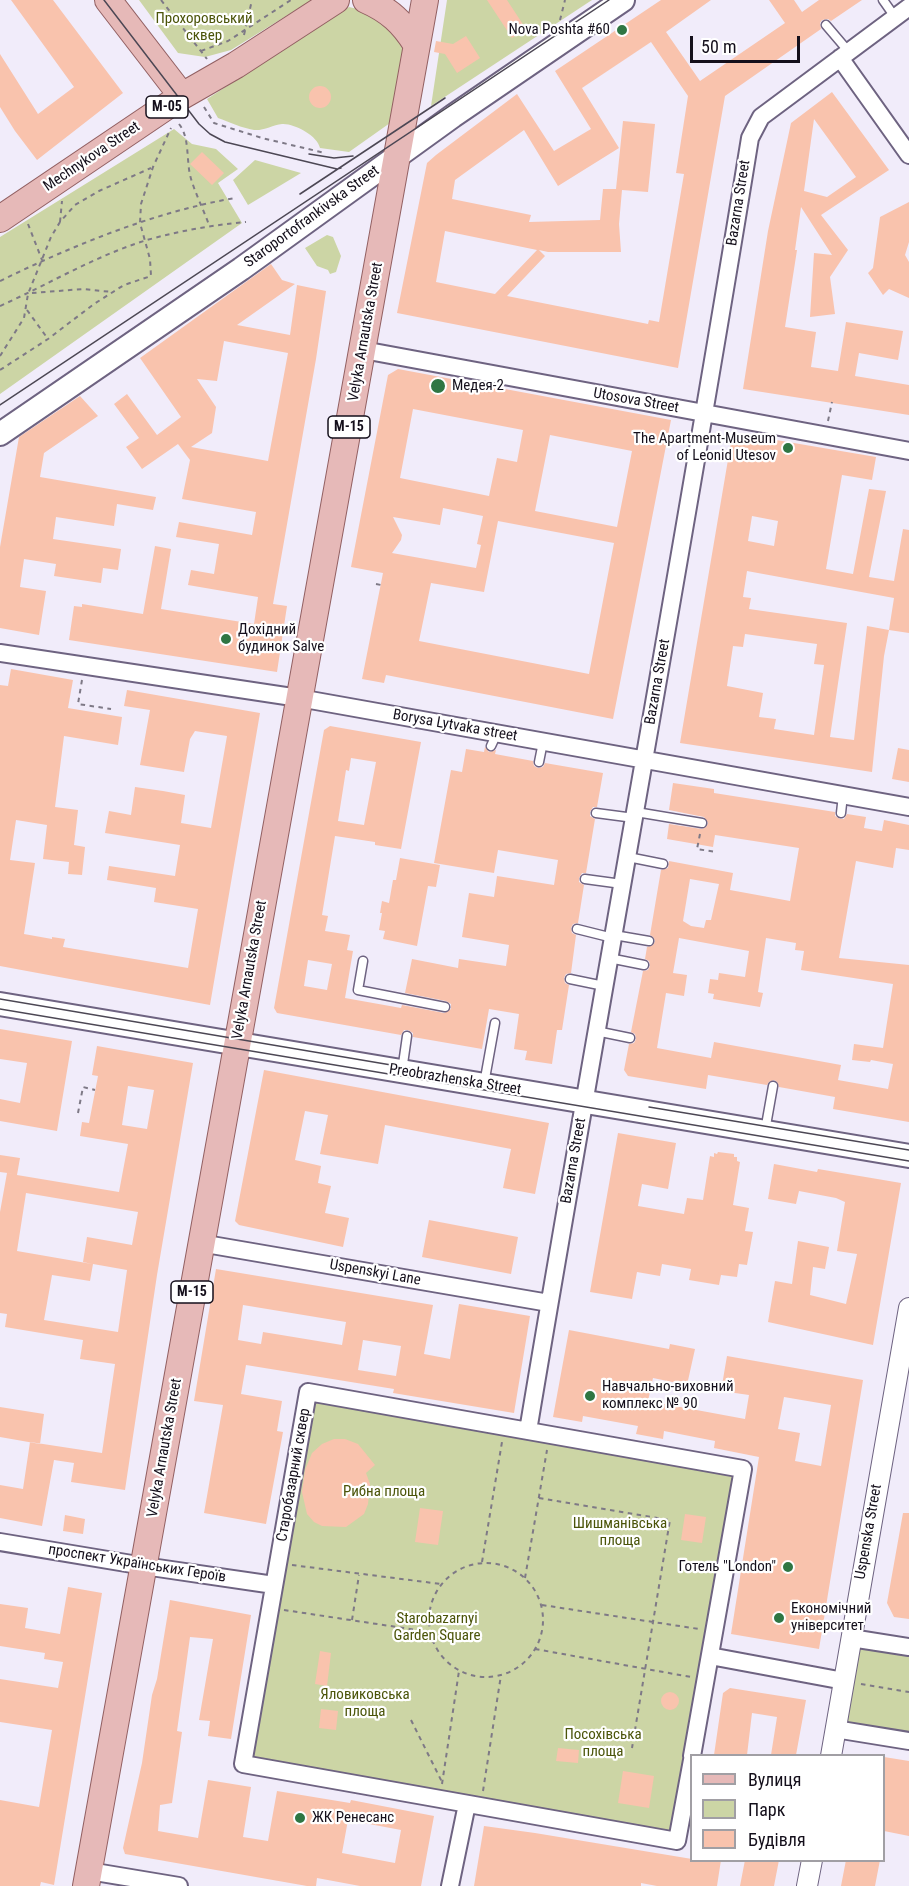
<!DOCTYPE html>
<meta charset="utf-8">
<style>
body{margin:0}
#map{position:relative;width:909px;height:1886px;overflow:hidden;background:#f1ecfa;font-family:"Roboto Condensed",sans-serif}
canvas{display:block}
.legend{position:absolute;left:690px;top:1754px;width:195px;height:108px;box-sizing:border-box;background:#fff;border:2px solid #a19fa4;margin:0;padding:8px 10px;list-style:none;font-size:18px;color:#140f1b}
.legend li{display:flex;align-items:center;gap:12px;height:30px}
.legend b{width:30px;border:2px solid #a19fa4}
.scale{position:absolute;left:690px;top:36px;width:110px;height:27px;box-sizing:border-box;border:3px solid #140f1b;border-top:0;padding-left:8px;font-size:18px;line-height:21px;white-space:nowrap;color:#140f1b;-webkit-text-stroke:4px #fff;paint-order:stroke}
</style>
<div id="map">
<canvas width="909" height="1886"></canvas>
<ul class="legend">
<li><b style="height:8px;background:#e6b9b8"></b>Вулиця</li>
<li><b style="height:16px;background:#ccd5a5"></b>Парк</li>
<li><b style="height:16px;background:#f9c3ad"></b>Будівля</li>
</ul>
<div class="scale">50 m</div>
</div>
<script>
const ctx = document.querySelector('canvas').getContext('2d');
ctx.lineJoin = 'round';
function paint(path, color) { ctx.fillStyle = color; ctx.fill(path, 'evenodd'); }
function strokePath(path, color, width, dash) { ctx.strokeStyle = color; ctx.lineWidth = width; ctx.lineCap = dash ? 'butt' : 'round'; ctx.setLineDash(dash || []); ctx.stroke(path); }
function label(font, color, halo, rows, align = 'center') {
  ctx.font = font + ' "Roboto Condensed",sans-serif'; ctx.lineWidth = 4.5; ctx.setLineDash([]); ctx.textBaseline = 'middle'; ctx.strokeStyle = halo; ctx.fillStyle = color; for (const [text, x, y, turn = 0] of rows) {
    ctx.save(); ctx.translate(x, y); ctx.rotate((+turn || 0) * Math.PI / 180); ctx.textAlign = isNaN(turn) ? turn : align; if (halo) ctx.strokeText(text, 0, 0); ctx.fillText(text, 0, 0); ctx.restore();
  }
}
paint(new Path2D(`
 M139 0H312L231 50 205 57 178 53Z
 M447 0H592L431 106Z
 M349 7C373 13 378 14 393 33 400 41 403 44 403 54L390 123 349 152 320 148C318 136 294 123 282 124 273 125 263 131 254 130 242 128 229 122 218 118L207 99Z
 M174 129 192 144 216 149 238 169 218 183 242 223 0 394V237Z
 M255 160 301 173 248 205 233 180Z
 M327 235 333 237 341 256 336 272 330 274 328 270 317 266 305 248Z
 M308 1392 743 1469 677 1841 243 1764Z
 M852 1647 909 1656V1733L840 1721Z`), '#ccd5a5');
paint(new Path2D(`
 M11 0H53L123 93 37 160 15 131 0 107V54L38 114 74 87Z
 M487 0H507L526 29 512 38Z
 M661 0H711L666 32 700 81 785 23 769 0H794L802 12 819 0H862L831 21 828 19 822 20 820 23 821 29 725 96 678 368 397 313 427 163 436 155 517 94 554 151 591 129 555 71ZM651 42 688 96 676 173 684 174 659 322 649 320 648 324 507 296 545 256 539 250 548 252H621L619 224 622 190 648 192 655 124 623 121 616 189H603L600 220 529 222 531 215 452 199 455 180 524 130 558 186 619 148 582 88ZM445 231 537 250 495 294 436 282Z
 M466 36 480 58 457 73 445 54 434 52 436 41 453 44Z
 M309 97a11 11 0 1 1 22 0a11 11 0 1 1-22 0Z
 M832 92 889 170 821 215 848 250 830 277 835 314 810 317 814 253 832 255 801 207 795 250H797L785 327 816 332 811 367 838 371 846 322 903 331 898 360 859 353 855 376 909 385V415L743 389 768 231 791 123ZM814 119 856 177 827 197 804 191Z
 M202 152 224 173 212 185 190 164Z
 M909 202V242L905 255 909 262V298L889 289 883 295 868 273 873 268 880 217Z
 M271 264 282 280 295 284 237 325 290 335 297 285 326 291 316 359 273 604 287 606 277 672 69 640 74 606 82 607V604L143 614 155 546 171 549 161 609 254 624 258 597 188 585 191 570 214 574 219 544 176 537 179 522 252 535 256 512 182 499 190 460 178 444 142 469 126 447 139 438 114 404 127 394 157 435 181 417 140 358ZM224 341 288 353 268 461 191 447 212 433 216 407 197 379 217 381Z
 M398 369 671 420 613 719 386 675 384 683 362 679 383 573 351 567 388 375ZM413 409 523 430 517 462 497 458 489 496 400 478ZM550 435 632 451 617 527 535 511ZM443 508 483 516 477 544 481 545 476 568 392 553 401 540 402 535 393 517 440 525ZM498 521 614 543 589 674 419 641 431 583 484 592Z
 M80 396 98 416 44 453 40 477 156 497 153 510 117 504 114 526 56 517 53 539 121 549 118 570 103 568 101 583 54 576 56 564 24 559 20 587 46 591 39 635 0 628V547L19 437Z
 M741 434 876 457 872 480 842 475 826 569 853 574 869 489 886 491 869 577 894 581 903 529 909 530V633L889 630 884 656 872 772 680 743 731 442ZM752 516 778 521 774 546 748 541ZM747 571 894 598 889 630 867 626 854 740 830 737 847 623 749 609 751 598 743 597ZM745 634 817 644 814 664 824 665 814 735 774 729 776 719 759 717 763 693 727 686 733 646 743 647Z
 M11 669 73 680 68 708 122 717 118 745 64 736 55 807 78 810 74 845 85 847 82 875 68 874 69 862 43 859 47 825 16 820 10 860 35 863 24 934 52 939V937L65 939 63 947 188 968 198 909 154 902 156 888 107 880 109 866 175 876 180 845 105 833 109 811 131 815 135 787 163 791 185 795 181 823 211 828 227 736 195 731 190 739 184 772 140 765 150 710 124 706 127 690 260 713 210 1005 0 966V685L8 686Z
 M330 726 421 742 401 849 375 845V842L335 836 322 915 328 916 325 931 350 935 347 950 353 951 345 998 401 1008 402 1005 444 1013 451 1009V1004L446 1001 405 993 412 959 458 968 459 959 506 966 509 945 462 937 469 893 494 897 497 876 554 885 558 860 498 850 494 873 434 863 451 770 462 772 466 749 484 752 485 747 489 752 496 750 495 754 533 761 534 766 538 768 543 767 545 763 603 773 597 807H593L590 812V816L595 819 586 873H582L579 878V882L584 885 578 923 573 924 571 928 572 933 576 935 571 973 566 974 564 978 565 983 569 985 562 1030H557L552 1064 525 1060 527 1051 514 1049 519 1014 489 1009 482 1049 413 1037V1033L408 1030H404L401 1035 277 1013 274 1008 324 730ZM351 758 376 762 364 825 338 821 346 770 349 771ZM308 960 332 964 327 990 304 986Z
 M898 748 909 750V782L892 779Z
 M673 783 714 789V793L835 812V816L840 819H844L847 814 866 817 864 828 882 831 884 820 909 825V850L896 848 893 868 856 861 839 958 909 965V1122L833 1109 835 1097 779 1087 777 1082 774 1080 769 1082 767 1085 708 1075 706 1089 628 1076 624 1070 629 1044 634 1043 636 1039 635 1034 631 1032 643 971 648 970 650 966 649 961 645 959 647 947 653 945 655 941 653 937 650 935 661 870 668 868 669 861 733 873 730 890 790 901 799 848 715 835 713 847 667 839 669 824 702 829 706 827 708 823 704 817 669 810ZM690 879 719 884 711 920H706L704 928 691 926 683 921ZM679 938 749 951 745 977 719 973 718 980 710 979 708 993 714 994 713 999 760 1007 763 993 758 992 766 938 796 943 795 950 804 951 801 970 893 984 883 1048 854 1044 852 1060 870 1062 871 1060 893 1064 888 1089 838 1080 841 1065 714 1042 711 1058 657 1048 666 993 684 996 687 975 673 973Z
 M400 858 440 865 436 887 428 886 417 946 383 939 385 931 379 930 382 913H380L382 901 389 903 393 880H396Z
 M0 1029 72 1041 57 1131 0 1121V1099L20 1103 27 1063 0 1059Z
 M97 1046 193 1063 157 1275 125 1490 71 1482 74 1463 54 1460 42 1526 0 1518V1485L23 1489 30 1442 102 1453 115 1364 80 1359 83 1340 5 1327 7 1314 0 1313V1212L7 1173 15 1174 0 1172V1155L20 1158 17 1175 119 1192 128 1144 80 1136 82 1122 89 1123 98 1076 92 1075ZM128 1086 154 1090 147 1129 122 1125ZM26 1193 138 1212 132 1245 87 1237 83 1262 92 1264 17 1251ZM93 1264 127 1270 118 1332 44 1320 52 1275 90 1281Z
 M264 1070 549 1123 535 1194 503 1188 511 1149 385 1125 378 1164 320 1154 328 1115 305 1111 295 1160 321 1166 318 1183 331 1186 325 1213 349 1218 343 1247 239 1225 235 1221Z
 M618 1133 676 1143 668 1189 642 1184 638 1206 684 1214 687 1198 703 1200 710 1156 714 1157V1153L717 1154 718 1152 734 1154V1157H737V1161L740 1162 733 1205 749 1208 745 1231 753 1232 747 1265 739 1264 737 1277 721 1275 719 1285 689 1280 691 1269 662 1264 660 1276 637 1272 632 1299 590 1292Z
 M774 1164 817 1172 818 1169 901 1183 873 1345 768 1322 775 1281 792 1284 798 1241 829 1247 825 1269 813 1267 810 1295 846 1304 857 1254 837 1251 845 1202 836 1198 799 1191 796 1204 768 1199Z
 M429 1220 518 1237 511 1274 422 1257Z
 M216 1269 433 1305 424 1354 450 1359 459 1304 530 1316 514 1413 393 1393 394 1389 246 1365 241 1394 282 1401 277 1431 283 1432 266 1524 204 1513 223 1405 194 1401ZM243 1305 346 1322 342 1345 263 1332 261 1344 238 1340ZM363 1340 401 1346 396 1376 358 1370Z
 M569 1330 669 1349 670 1344 695 1349 687 1385 653 1378 648 1401 745 1419 749 1395 721 1391 727 1356 863 1380 819 1649 731 1634 759 1457 714 1448 715 1441 664 1431 663 1439 636 1434 638 1426 583 1416 582 1422 553 1417ZM784 1397 831 1405 821 1466 795 1461 800 1433 778 1429Z
 M0 1407 44 1414 40 1444 0 1437Z
 M334 1439H345L358 1444 375 1465 366 1473 370 1484 368 1504 364 1514 346 1527 322 1526 314 1522 307 1514 302 1492 305 1470 312 1453 322 1444Z
 M420 1508 443 1511 438 1545 415 1542Z
 M903 1513H909V1619L894 1617 887 1603Z
 M685 1514 706 1517 702 1543 681 1540Z
 M65 1515 85 1519 83 1534 63 1531Z
 M68 1587 102 1593 54 1885 41 1882 40 1886H0V1800L39 1807 52 1730 0 1722V1679L58 1688 63 1662 44 1659 45 1653 0 1646V1604L28 1608 25 1628 60 1634Z
 M170 1600 251 1615 231 1739 208 1736 210 1721 199 1720 213 1639 190 1637 177 1731 182 1732 172 1803 160 1805 158 1831 198 1838 208 1780 251 1787 243 1837 268 1841 277 1791 350 1803 351 1800 434 1816 421 1886H360L317 1878 316 1886H307L125 1854 123 1848 142 1763 152 1695 157 1679ZM348 1820 401 1830 395 1863 342 1853Z
 M320 1651 331 1653 327 1686 315 1684Z
 M730 1688 806 1700 796 1755H771L777 1717 752 1713 747 1755H714L723 1693Z
 M661 1701a9 9 0 1 1 18 0a9 9 0 1 1-18 0Z
 M321 1709 338 1711 336 1730 319 1728Z
 M558 1748 579 1750 578 1763 556 1761Z
 M884 1757 909 1761V1836L884 1831Z
 M623 1771 654 1776 649 1808 618 1803Z
 M484 1826 535 1833 692 1859V1860H721L717 1886H657L641 1883V1886H474Z
 M745 1860H779L774 1886H740Z
 M846 1860H880L875 1886H841Z`), '#f9c3ad');
const service = new Path2D(`
 M883 0 895 17
 M826 25 849 52
 M491 746 497 733
 M539 762 543 742
 M636 812 702 823
 M596 813 634 818
 M841 813 843 795
 M628 857 663 864
 M585 879 622 884
 M577 929 613 938
 M614 935 649 941
 M609 958 644 965
 M363 961 358 990 445 1007
 M570 979 604 986
 M596 1031 630 1038
 M402 1071 407 1036
 M484 1084 495 1023
 M765 1131 773 1086`);
const minor = new Path2D(`
 M840 58 909 155
 M363 350 909 451
 M0 653 299 698 909 807
 M200 1243 549 1303
 M528 1431C600 1000 680 570 750 138L761 117 909 7
 M0 1542 144 1566 274 1585
 M851 1638 909 1647
 M710 1656 844 1681
 M835 1729 909 1741
 M692 1760 677 1841 243 1764 308 1392 743 1469 692 1756
 M89 1871 179 1886
 M450 1886 467 1804`);
const tertiary = new Path2D(`
 M831 1756 909 1308
 M807 1886 812 1860`);
const secondary = new Path2D(`
 M0 434 241 269 453 116 623 0
 M0 1004 909 1156`);
const primary = new Path2D(`
 M108 0 182 96
 M366 0C389 10 403 23 416 44
 M0 219 182 96 236 65 336 0
 M86 1886 425 0`);
strokePath(service, '#6e6381', 11);
strokePath(minor, '#6e6381', 20);
strokePath(tertiary, '#6e6381', 22);
strokePath(secondary, '#6e6381', 26);
strokePath(primary, '#926062', 28);
strokePath(new Path2D(`
 M161 0 207 59
 M560 20 565 0
 M244 35 252 0
 M201 51 228 41 291 0
 M204 107 214 123 262 138 325 153
 M179 124C191 139 185 162 192 182 197 197 204 211 209 225
 M60 222 62 201
 M28 224 42 260
 M0 281C74 245 154 212 235 198
 M32 293 83 289 112 292
 M0 306C49 284 95 256 147 240 179 231 212 225 246 222
 M27 310 48 339
 M0 356 24 318 28 294 51 237 60 222 75 205 99 191 151 168
 M0 370 48 339 94 304 124 285 151 276 150 259 140 223 141 204 153 167 171 128
 M828 421 832 402
 M376 584 381 585
 M82 680 78 704 111 709
 M700 834 697 849 716 852
 M78 1113 83 1087 95 1090
 M539 1498 670 1520 632 1748
 M482 1562 502 1442
 M429 1620a57 57 0 1 1 114 0a57 57 0 1 1-114 0Z
 M292 1565 441 1584
 M525 1578 547 1450
 M542 1605 699 1629
 M284 1610 430 1632
 M352 1620 359 1575
 M535 1649 691 1677
 M861 1684 909 1692
 M411 1720 442 1782
 M442 1784 459 1671
 M483 1791 501 1675`), '#7e7986', 2, [4.5, 4.5]);
strokePath(service, '#fff', 8);
strokePath(minor, '#fff', 16);
strokePath(tertiary, '#fff', 20);
strokePath(secondary, '#fff', 22);
strokePath(primary, '#e6b9b8', 26);
strokePath(new Path2D(`
 M104 0 199 124 210 134 225 142 337 169 341 168
 M309 154 334 158 353 156
 M300 194 445 98
 M0 405 609 0
 M0 999 409 1068
 M0 1009 909 1161
 M649 1107 909 1150`), '#4c4754', 1.5);
for (const [x, y, r, color] of [
 [622,30,6,"#2f7643"],
 [438,386,8,"#2f7643"],
 [788,448,6,"#2f7643"],
 [226,639,6,"#2f7643"],
 [590,1396,6,"#2f7643"],
 [788,1567,6,"#2f7643"],
 [779,1618,6,"#2f7643"],
 [300,1818,6,"#2f7643"]
]) { const dot = new Path2D(); dot.arc(x, y, r, 0, 2 * Math.PI); ctx.fillStyle = color; ctx.fill(dot); strokePath(dot, '#fff', 2); }
for (const [x, y, w] of [
 [167,107,42],
 [349,427,42],
 [192,1292,42]
]) { const box = new Path2D(); box.roundRect(x - w / 2, y - 11, w, 22, 4.5); ctx.fillStyle = '#fff'; ctx.fill(box); strokePath(box, '#140f1b', 1.5); }
label('bold 14px', '#140f1b', null, [
 ["М-05",167,107],
 ["М-15",349,427],
 ["М-15",192,1292]
]);
label('15px', '#4b5409', '#fff', [
 ["Прохоровський",204,19],
 ["сквер",204,36],
 ["Рибна площа",384,1492],
 ["Шишманівська",620,1524],
 ["площа",620,1541],
 ["Starobazarnyi",437,1619],
 ["Garden Square",437,1636],
 ["Яловиковська",365,1695],
 ["площа",365,1712],
 ["Посохівська",603,1735],
 ["площа",603,1752]
]);
label('15px', '#140f1b', '#fff', [
 ["Nova Poshta #60",610,30,"right"],
 ["Медея-2",452,386],
 ["The Apartment-Museum",776,439,"right"],
 ["of Leonid Utesov",776,456,"right"],
 ["Дохідний",238,630],
 ["будинок Salve",238,647],
 ["Навчально-виховний",602,1387],
 ["комплекс № 90",602,1404],
 ["Готель \"London\"",776,1567,"right"],
 ["Економічний",791,1609],
 ["університет",791,1626],
 ["ЖК Ренесанс",312,1818]
], 'left');
label('15px', '#140f1b', '#fff', [
 ["Mechnykova Street",92,157,-34],
 ["Bazarna Street",739,203,-81],
 ["Staroportofrankivska Street",312,217,-36],
 ["Velyka Arnautska Street",366,332,-80],
 ["Utosova Street",636,401,10],
 ["Bazarna Street",658,682,-80],
 ["Borysa Lytvaka street",455,726,10],
 ["Velyka Arnautska Street",250,970,-80],
 ["Preobrazhenska Street",455,1080,9],
 ["Bazarna Street",574,1161,-80],
 ["Uspenskyi Lane",375,1273,10],
 ["Velyka Arnautska Street",165,1448,-80],
 ["Старобазарний сквер",294,1475,-80],
 ["Uspenska Street",869,1532,-80],
 ["проспект Українських Героїв",137,1564,9]
]);
</script>
